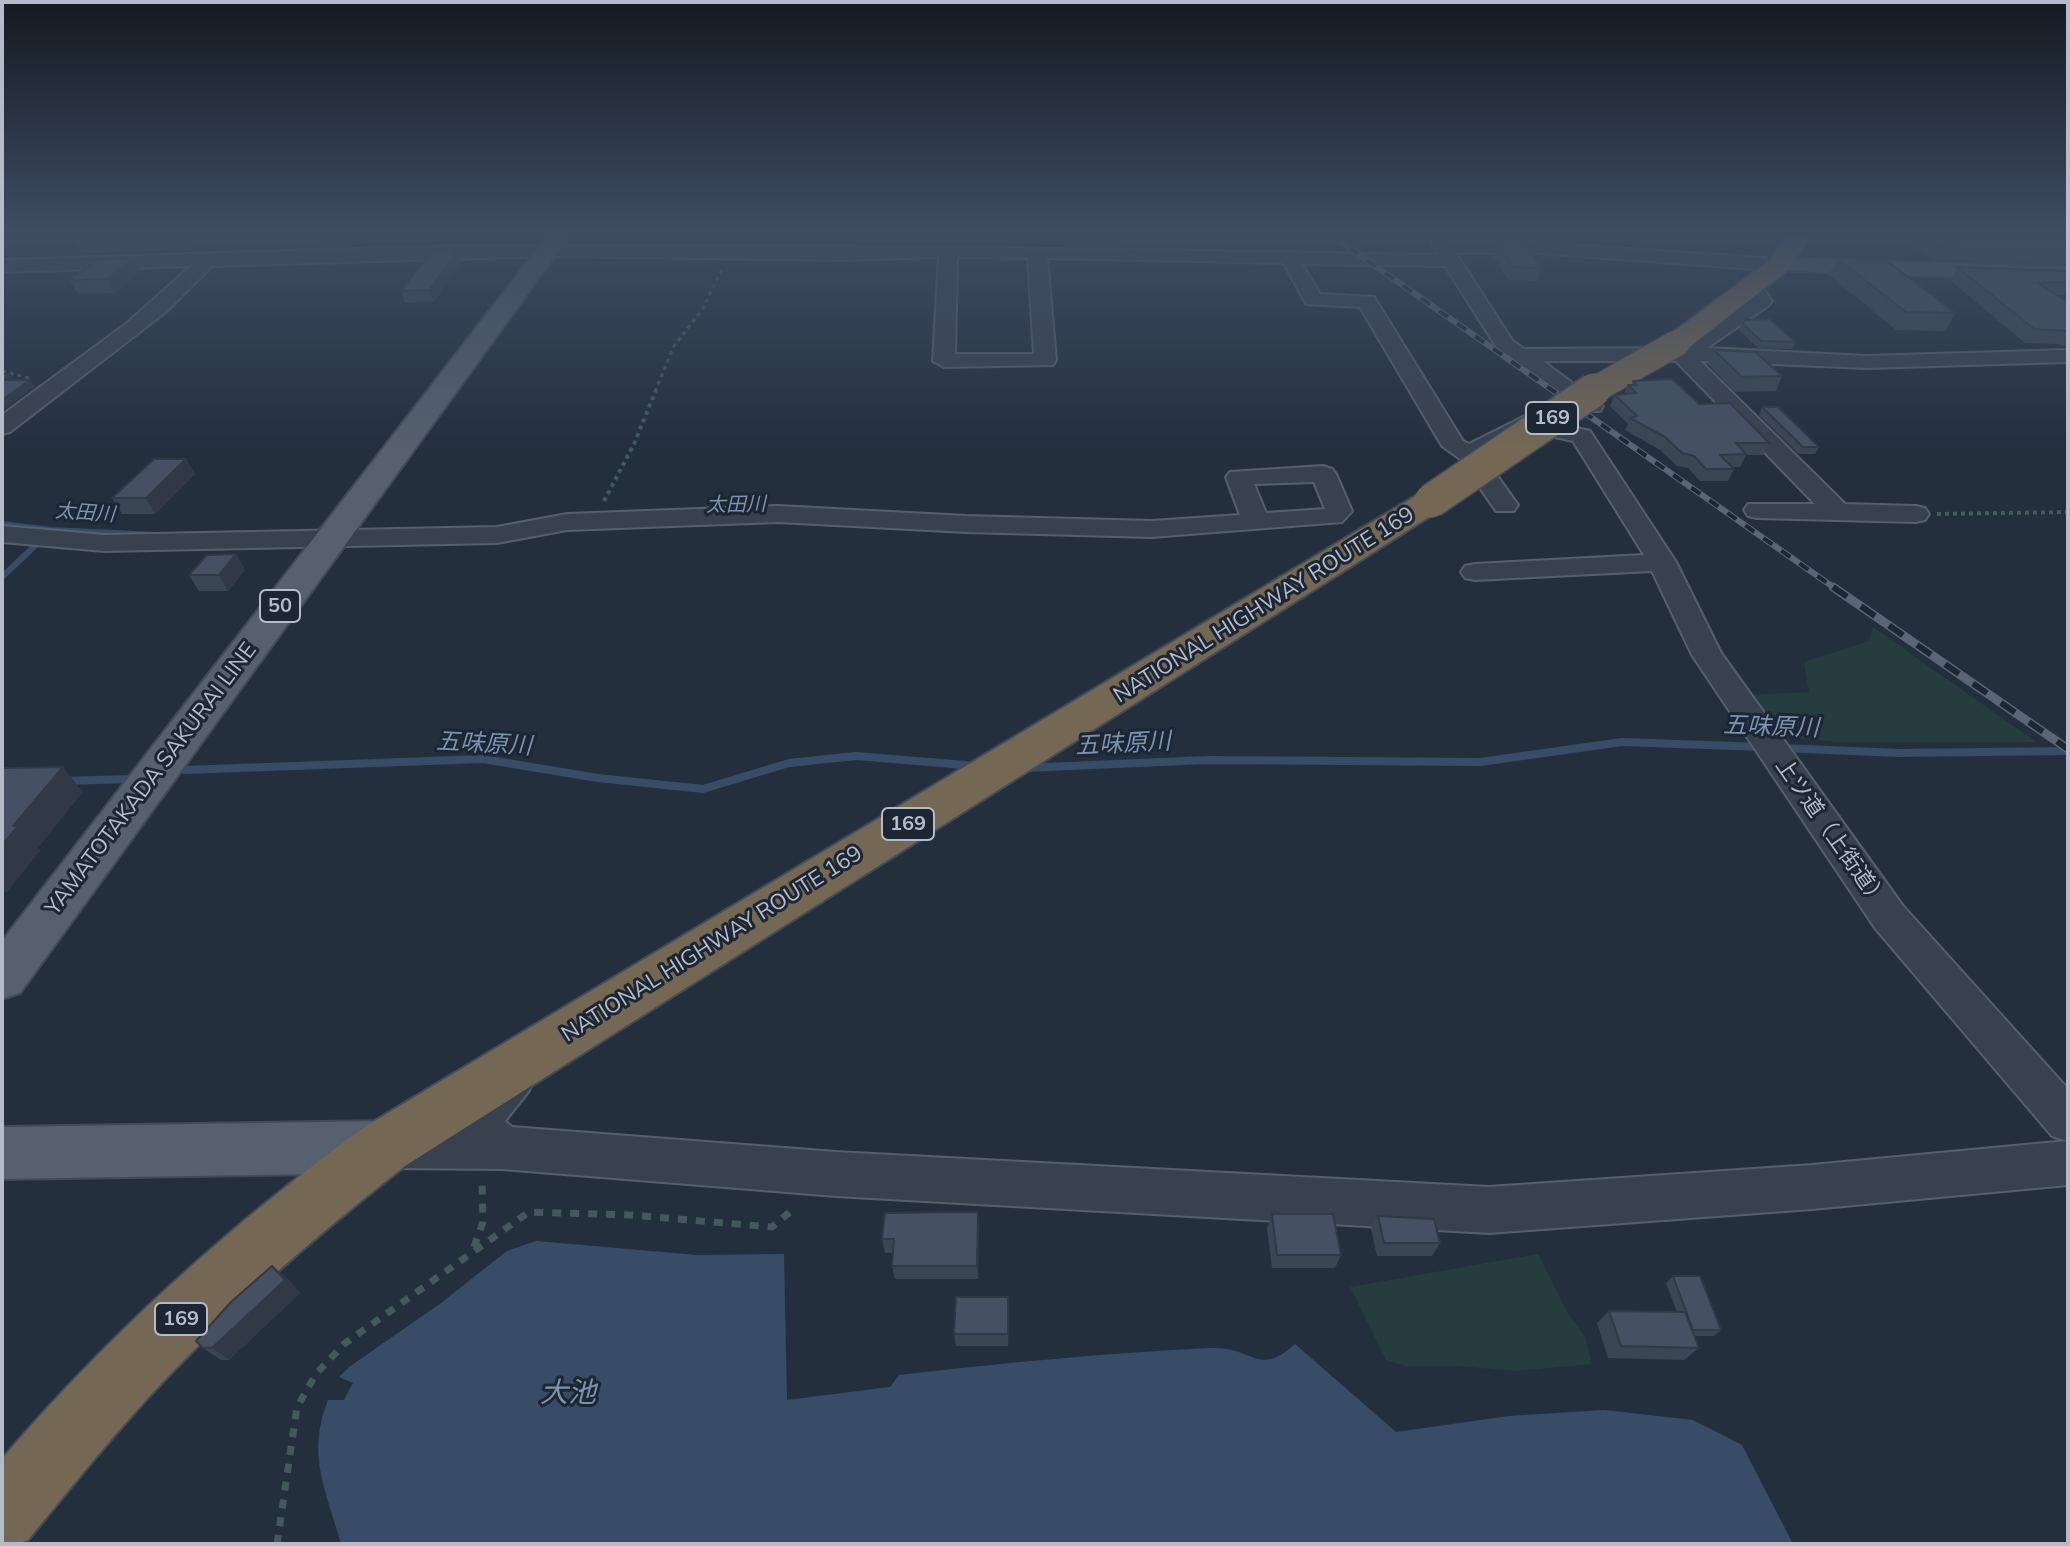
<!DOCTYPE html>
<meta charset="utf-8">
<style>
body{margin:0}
#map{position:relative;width:2070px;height:1546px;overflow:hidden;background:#242f3e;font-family:Mulish,sans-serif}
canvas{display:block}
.frame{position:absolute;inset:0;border:4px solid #b4bcc9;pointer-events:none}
</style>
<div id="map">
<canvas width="2070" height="1546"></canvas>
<div class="frame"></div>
</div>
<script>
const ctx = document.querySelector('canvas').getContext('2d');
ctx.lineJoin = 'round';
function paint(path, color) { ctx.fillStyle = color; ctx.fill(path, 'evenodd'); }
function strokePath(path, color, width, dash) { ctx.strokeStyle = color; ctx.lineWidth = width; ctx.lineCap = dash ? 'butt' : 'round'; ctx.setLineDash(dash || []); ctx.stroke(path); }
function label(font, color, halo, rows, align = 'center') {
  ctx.font = font + ' Mulish,"Noto Sans JP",sans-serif'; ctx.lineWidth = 6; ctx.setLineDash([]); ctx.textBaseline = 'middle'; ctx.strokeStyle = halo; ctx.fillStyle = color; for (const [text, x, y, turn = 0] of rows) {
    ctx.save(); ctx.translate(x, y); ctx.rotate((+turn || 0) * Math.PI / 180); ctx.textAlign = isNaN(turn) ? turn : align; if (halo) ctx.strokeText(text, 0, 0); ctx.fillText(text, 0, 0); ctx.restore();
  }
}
paint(new Path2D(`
 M1873 627 2036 742H1839L1776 736 1748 695 1809 692 1804 662 1869 641Z
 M1538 1254 1568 1314 1585 1336 1592 1364 1515 1371 1457 1366H1405L1386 1360 1350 1287Z`), '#263c3f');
paint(new Path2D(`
 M536 1241 697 1255 784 1254 787 1400 890 1387 899 1375C1003 1363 1106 1353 1211 1348 1253 1346 1258 1378 1295 1344L1396 1432 1509 1416 1604 1410 1693 1420 1742 1445 1793 1544H341C326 1490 306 1455 328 1400H344L353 1383 339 1377 349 1367 441 1303 507 1251Z`), '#394c67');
strokePath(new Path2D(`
 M2 524 51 530 157 535
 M2 577 42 539`), '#394c67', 6);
strokePath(new Path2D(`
 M1781 748 1899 753 2068 751
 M1023 768 1208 760 1480 762 1622 742 1763 747
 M185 770 483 759 598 778 703 789 789 763 856 756 977 766
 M63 781 130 779`), '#394c67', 8);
const minor = new Path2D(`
 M1439 237 1448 243H1539L1779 259 1788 265 1779 271 1539 253H1456L1512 340 1524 349 1678 348 1751 299 1743 287 1753 281 1760 283 1772 301 1769 305 1707 348 1867 356 2068 350V362L1867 368 1700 361 1845 504 1916 506 1925 508 1929 514 1925 520 1916 522 1757 518 1748 516 1744 510 1748 504H1815L1676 361H1543L1603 406 1600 411H1584L1497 348 1445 266 1302 264 1320 294 1374 297 1463 441 1469 444 1525 416 1590 431 1676 562 1721 653 1903 906 2068 1089V1185L1812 1209 1489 1233 836 1196 502 1169 388 1168 372 1162 365 1147 372 1132 388 1126H462L460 1122C472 1095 485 1069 513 1059L528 1064 535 1078 528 1092 505 1121 512 1127 836 1152 1489 1187 1812 1165 2067 1141 2052 1136 1875 928 1692 655 1652 571 1475 580 1465 578 1461 572 1465 566 1475 564 1644 555 1573 441 1528 431 1483 456 1518 505 1514 511H1496L1460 459 1442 446 1360 307 1306 304 1284 263 1047 258 1056 360 1053 365 944 367 933 361 939 257 843 260 547 256 212 266 167 311 10 432 2 434V415L127 323 191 266 2 272V260C185 255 368 246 550 246 846 246 1142 249 1438 255L1430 242ZM957 257 1028 258 1034 354H955Z
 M1323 466 1332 469 1336 474 1352 511 1342 522 1152 537 966 532 778 522 567 530 497 543 104 551 2 542V526L104 535 497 527 567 514 778 506 966 516 1152 521 1240 515 1226 477 1230 472ZM1314 482 1325 509 1266 513 1254 484Z`);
const major = new Path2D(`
 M548 235H570L20 993 2 999V941Z
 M1779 258 2068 267V281L1771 270 1767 265 1771 260Z
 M384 1121 404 1128 412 1147 404 1166 384 1173 2 1179V1127Z`);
const highway = new Path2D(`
 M1787 235H1811L1788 270 1687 349H1667L1663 343 1667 337 1770 260Z
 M1431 491 1443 494 1448 501 1443 508 405 1166C313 1238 225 1314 146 1400 105 1445 67 1492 28 1540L17 1544H2V1459C110 1333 230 1225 363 1128L1419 494Z`);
strokePath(minor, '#565f6c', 4);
strokePath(major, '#414a57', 4);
strokePath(highway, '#434c59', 4);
strokePath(new Path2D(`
 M2 371 32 379
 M655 392 674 346 702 310 722 269`), '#44595c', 3, [4, 4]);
strokePath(new Path2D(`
 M604 501 634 444 656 390
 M1937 514 2068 512`), '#44595c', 4, [4, 4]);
strokePath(new Path2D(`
 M474 1247 483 1222 482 1179
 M277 1544 297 1407 316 1374 344 1344 529 1212 629 1215 772 1227 796 1207`), '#44595c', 7, [9, 9]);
paint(minor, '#38414e');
paint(major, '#56606e');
paint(highway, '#746855');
const railFar1 = new Path2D(`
 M1331 235 1836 589`);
const rail = new Path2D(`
 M1833 587 2068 749`);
strokePath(railFar1, '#5a6575', 6);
strokePath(rail, '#5a6575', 9);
strokePath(railFar1, '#1d2633', 4, [11]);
strokePath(rail, '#1d2633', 6, [17]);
const highwayBridgeFar1 = new Path2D(`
 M1591 392 1677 343`);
const highwayBridge = new Path2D(`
 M1431 501 1594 390`);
strokePath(highwayBridgeFar1, '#434c59', 28, []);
strokePath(highwayBridge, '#434c59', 36, []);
strokePath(highwayBridgeFar1, '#746855', 26);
strokePath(highwayBridge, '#746855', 33);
paint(new Path2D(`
 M79 235H213L192 250 82 254 73 238Z
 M1899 235H2068V265L1932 260Z
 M1497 243 1541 268 1537 281 1509 280 1493 256Z
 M134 258 141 271 114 293 78 294 70 280Z
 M1837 258 1955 313 1945 331 1896 330 1829 275Z
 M462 262 434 302 405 303 401 291Z
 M1957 267 2068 271V295H2057L2068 302V347L2057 344 2025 343 1950 280Z
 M1742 323 1796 342 1792 349 1758 348 1739 330Z
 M1714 350 1782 376 1776 391 1735 392 1708 364Z
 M1633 381 1699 404 1769 443 1763 455H1746L1740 467H1732L1734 469 1728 481H1700L1688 468 1677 466 1660 450 1625 430 1628 424 1610 406 1615 395 1624 394 1628 385H1632Z
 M1762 407 1819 447 1815 454H1799L1759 415Z
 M186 459 195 474 155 514H122L112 498Z
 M236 554 245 570 228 591H199L189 575Z
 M1272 1214 1341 1255 1335 1268H1272L1267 1228Z
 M1378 1216 1440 1243 1432 1256H1377L1371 1229Z
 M979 1226 978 1279H895L892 1266 893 1253H885L882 1239Z
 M1673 1276 1721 1330 1714 1336H1694L1699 1348 1684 1360 1608 1358 1597 1323 1609 1311 1677 1312 1666 1283Z
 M288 1279 300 1293 229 1360H221L203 1348Z
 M1009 1310 1008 1346H956L954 1334Z`), '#3b4654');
paint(new Path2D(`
 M184 235H213L192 250Z
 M458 250 462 262 434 302 429 290Z
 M134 258 141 271 114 293 107 279Z
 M10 374 15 381 2 380Z
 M30 380 35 387 2 411V400Z
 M186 459 195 474 155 514 146 498Z
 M236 554 245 570 228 591 219 575Z
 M63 767 83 792 38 848 41 850 6 893 2 889V845L13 826Z
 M978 1212 979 1226 978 1279 977 1266Z
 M272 1266 288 1279 300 1293 229 1360 212 1348Z`), '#303945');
const building = new Path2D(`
 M79 235H161L73 238Z
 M1922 235H2068V252L1939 247Z
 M1497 243H1524L1541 268 1513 267Z
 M458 250 429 290 401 291 432 251Z
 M134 258 107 279 70 280 99 259Z
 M1837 258 1886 260 1955 313 1906 312Z
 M1957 267 2068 271V282L2037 283 2068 302V331L2034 329Z
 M1769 319 1796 342 1761 341 1742 323 1746 320Z
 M1714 350 1755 352 1782 376 1742 377Z
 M2 374H10L2 380H30L2 400Z
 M1672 379 1699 404 1730 403 1769 443H1736L1746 454 1720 455 1734 469H1706L1694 456 1682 453 1665 437 1630 418 1637 416 1615 395 1636 393 1628 385H1637L1633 381Z
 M1762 407H1778L1819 447H1803Z
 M154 459H186L146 498H112Z
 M236 554 219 575H189L207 555Z
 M63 767 13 826H18L2 845V770L5 768Z
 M978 1212 977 1266H892L894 1239H882L885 1213Z
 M1272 1214H1333L1341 1255H1277Z
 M1378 1216 1434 1219 1440 1243H1384Z
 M272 1266 285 1280 212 1348H203L196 1341 231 1302Z
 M1673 1276H1700L1721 1330H1693Z
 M956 1297H1008V1334H954Z
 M1609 1311 1685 1312 1699 1348 1621 1346Z`);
paint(building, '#455162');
strokePath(building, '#303945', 2);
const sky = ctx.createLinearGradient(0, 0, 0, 451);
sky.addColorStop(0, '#141a22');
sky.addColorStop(0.52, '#3f4d63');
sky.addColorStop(1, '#3f4d6300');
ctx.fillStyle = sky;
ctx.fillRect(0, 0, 2070, 451);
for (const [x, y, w] of [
 [1552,418,52],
 [280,606,40],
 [908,824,52],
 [181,1319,52]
]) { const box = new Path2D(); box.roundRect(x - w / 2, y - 16, w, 32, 6); ctx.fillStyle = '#1d2633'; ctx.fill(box); strokePath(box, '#b4bcc9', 2); }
label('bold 20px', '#b4bcc9', null, [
 ["169",1552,418],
 ["50",280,606],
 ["169",908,824],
 ["169",181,1319]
]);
label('italic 20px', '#7c92b1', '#1d2633', [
 ["太田川",736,505,-1],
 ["太田川",85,513,4]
]);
label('22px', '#b4bcc9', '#1d2633', [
 ["NATIONAL HIGHWAY ROUTE 169",1264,605,-32],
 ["YAMATOTAKADA SAKURAI LINE",151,779,-53],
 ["上ツ道（上街道）",1831,833,55],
 ["NATIONAL HIGHWAY ROUTE 169",712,944,-32]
]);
label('italic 24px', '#7c92b1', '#1d2633', [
 ["五味原川",1771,727,2],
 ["五味原川",484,744,3],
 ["五味原川",1123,744,-3]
]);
label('italic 28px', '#7c92b1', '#1d2633', [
 ["大池",568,1394]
]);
</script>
